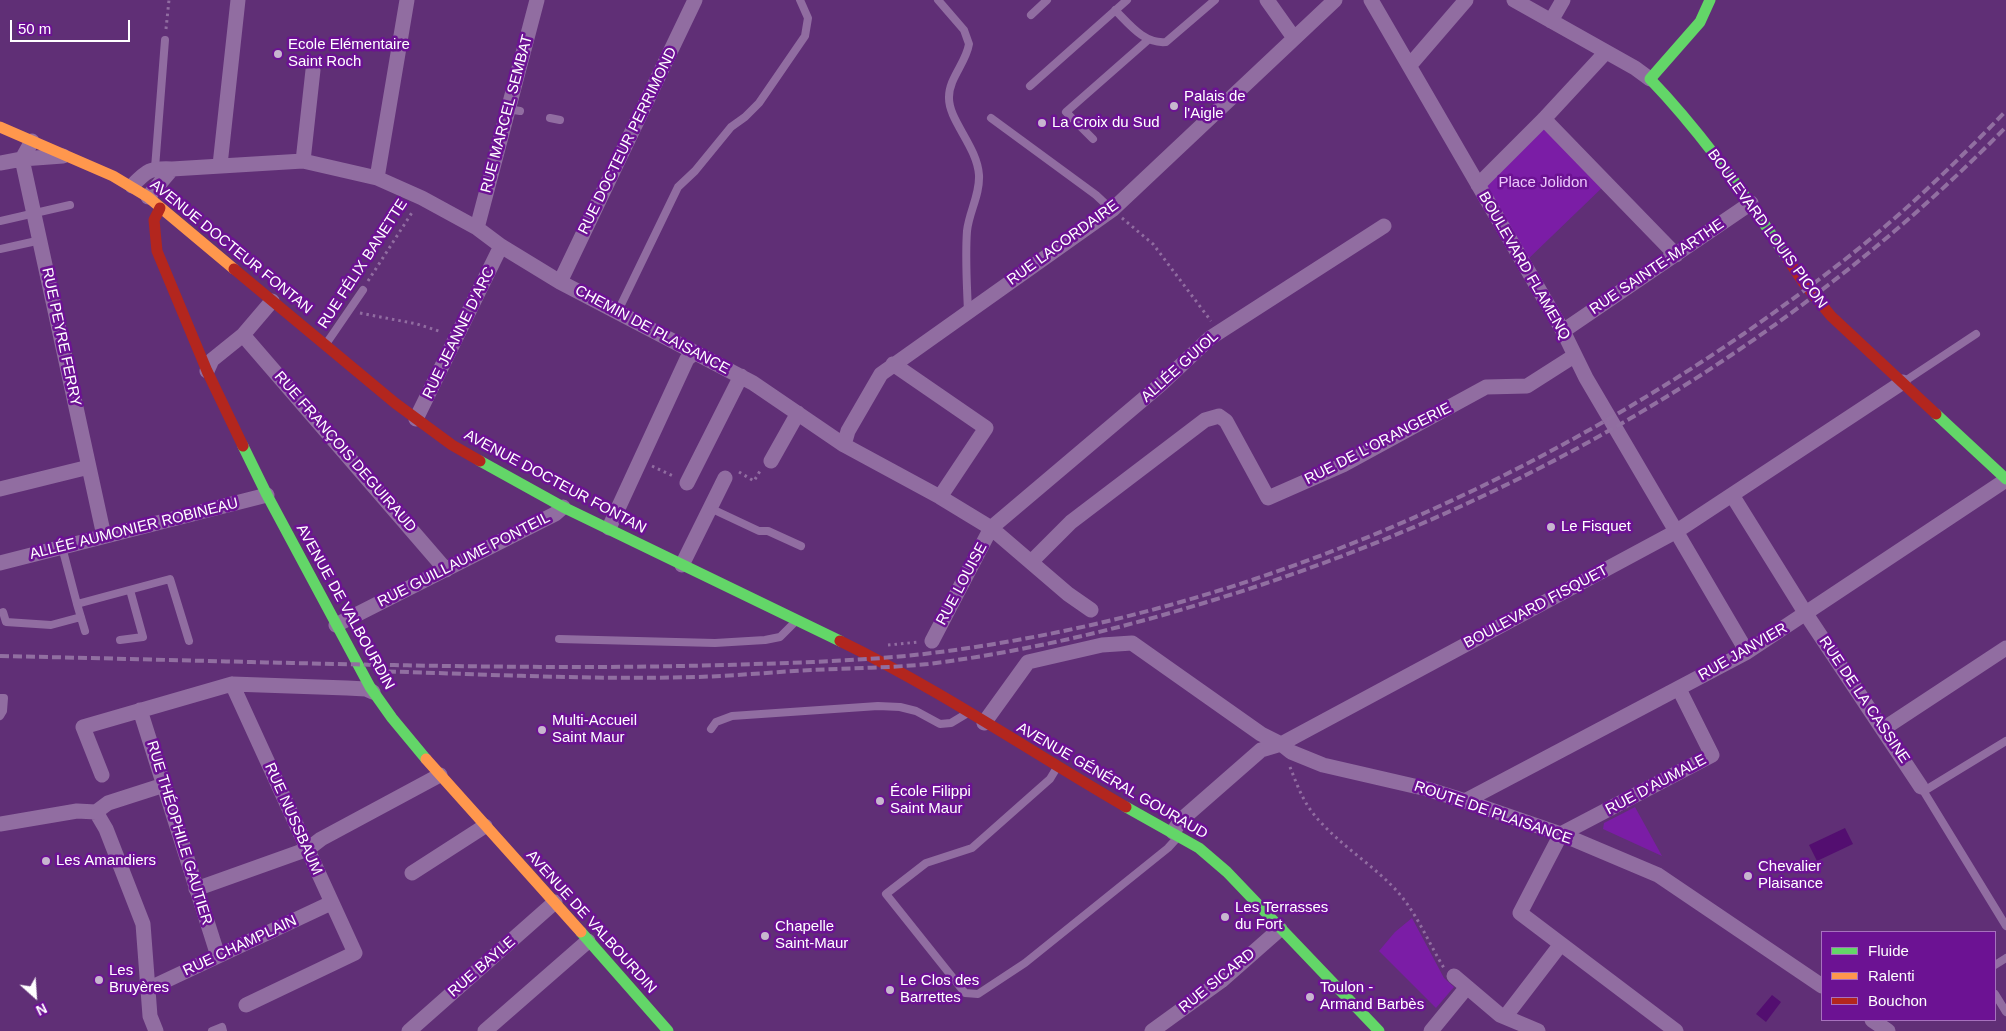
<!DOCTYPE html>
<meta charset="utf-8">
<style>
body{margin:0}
#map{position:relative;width:2006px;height:1031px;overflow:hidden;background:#602f76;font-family:Helvetica,sans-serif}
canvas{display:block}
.legend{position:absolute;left:1821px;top:931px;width:175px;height:90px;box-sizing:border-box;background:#6c1293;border:1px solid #a771be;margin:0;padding:6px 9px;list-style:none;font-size:15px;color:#fff}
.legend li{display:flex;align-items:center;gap:10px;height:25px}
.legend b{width:25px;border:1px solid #a771be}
.north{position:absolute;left:10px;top:971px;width:50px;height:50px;-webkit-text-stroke:4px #6c1293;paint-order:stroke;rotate:154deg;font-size:14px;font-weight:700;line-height:20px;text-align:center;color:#fff}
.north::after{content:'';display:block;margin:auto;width:18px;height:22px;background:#fff;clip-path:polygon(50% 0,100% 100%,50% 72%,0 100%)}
.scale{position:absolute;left:10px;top:20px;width:120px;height:22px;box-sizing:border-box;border:2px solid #fff;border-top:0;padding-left:6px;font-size:15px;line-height:18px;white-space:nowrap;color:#fff;-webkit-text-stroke:4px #6c1293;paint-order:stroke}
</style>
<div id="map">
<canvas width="2006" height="1031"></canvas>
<ul class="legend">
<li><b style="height:6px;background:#63d668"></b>Fluide</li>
<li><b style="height:6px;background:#ff974d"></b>Ralenti</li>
<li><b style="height:6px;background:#b3261e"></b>Bouchon</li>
</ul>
<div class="north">N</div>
<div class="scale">50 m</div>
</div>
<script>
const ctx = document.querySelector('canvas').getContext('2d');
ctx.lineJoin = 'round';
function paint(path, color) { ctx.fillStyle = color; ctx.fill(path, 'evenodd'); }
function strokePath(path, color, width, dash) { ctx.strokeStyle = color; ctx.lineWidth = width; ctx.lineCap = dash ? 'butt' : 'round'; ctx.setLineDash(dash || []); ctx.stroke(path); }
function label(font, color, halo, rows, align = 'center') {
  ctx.font = font + ' Helvetica,sans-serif'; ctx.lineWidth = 5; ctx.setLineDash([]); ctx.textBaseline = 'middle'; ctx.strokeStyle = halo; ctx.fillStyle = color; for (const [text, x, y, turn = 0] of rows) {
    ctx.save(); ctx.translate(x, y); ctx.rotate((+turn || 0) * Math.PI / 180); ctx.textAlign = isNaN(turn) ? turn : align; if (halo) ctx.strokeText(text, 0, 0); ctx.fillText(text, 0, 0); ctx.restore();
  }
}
paint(new Path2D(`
 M1544 119 1607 183 1524 263 1478 185Z
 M1635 807 1662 856 1603 829 1604 823Z
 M1412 918 1444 978 1454 987 1436 1008 1379 951 1395 932Z`), '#7b1da6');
paint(new Path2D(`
 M1845 828 1853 844 1817 861 1809 845Z
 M1772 995 1781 1002 1766 1022 1756 1014Z`), '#530e70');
strokePath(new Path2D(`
 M166 29 169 0
 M1122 218 1153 244 1211 321
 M368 281 413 211
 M360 313 417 324 442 332
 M652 466 673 476
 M739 472 754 481 760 471
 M888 645 919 642
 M1290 767C1296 782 1302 799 1312 812 1336 843 1370 862 1396 890 1417 913 1428 942 1444 968`), '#916da1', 3, [2.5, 4]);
strokePath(new Path2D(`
 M938 0 964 30 969 44C966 63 949 78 949 97 948 120 977 146 979 175 980 195 969 212 967 231 965 258 967 285 968 312
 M1115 10C1130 25 1144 44 1166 42L1215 0
 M1031 15 1047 0
 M1030 86 1127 0
 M508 109 520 111
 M550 118 560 120
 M991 118 1096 195 1112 210
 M1093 139 1066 112 1148 40
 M155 168 165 40
 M0 221 70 205
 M0 249 41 240
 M617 313 678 187 695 171 731 127 745 117 759 103 805 36 808 18 800 0
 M326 344 363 290
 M1905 381 1976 334
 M710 508 759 531H768L801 546
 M62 547 77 604 170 579 189 641
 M77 604 85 631
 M3 612 6 622 51 625 81 617
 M559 639 715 643 765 640 780 637 795 622
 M120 640 143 637 130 590
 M0 698H4L3 711 0 716
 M711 729 716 722 732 716 878 706 900 707 916 711 940 724 951 723 966 714
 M1056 769 1050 779 972 848 926 863 886 894 965 993 978 994 1025 963 1168 848 1178 837
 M1921 787 2006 926
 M1924 791 2006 741
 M1995 965 2006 958
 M1995 994 2006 1012
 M212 1031 222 1027 223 1031`), '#916da1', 8);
strokePath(new Path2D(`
 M1267 0 1294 38
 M1371 0 1563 331 1586 378 1747 652
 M1514 0 1635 68 1650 79
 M1551 21 1563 0
 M1410 65 1466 0
 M1544 119 1676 255
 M32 141 22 159 104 536
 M303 161 313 70
 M0 163 22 159 63 156
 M220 165 238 0
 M377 178 407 0
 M1478 185 1544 119 1606 52
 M132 186C147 170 150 168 172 169L303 161 377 178 422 198 477 228 501 246 560 282 753 383 844 445 940 497 991 528 1068 594 1091 610
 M148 197 172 169
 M477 228 537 0
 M560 282 695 0
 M1563 331 1751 203
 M243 335 446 570
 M893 364 986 428 940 497
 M207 371 212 360 243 335 272 301
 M416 419 501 246
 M844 445 848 431 881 374 1112 210 1335 0
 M771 461 798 413
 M687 483 741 376
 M0 489 89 467
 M1732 495 1806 614 1921 787
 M609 528 687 359 695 352
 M1031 562 1071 522 1205 420 1219 416 1226 421 1268 498 1343 465 1486 387 1527 386 1574 356
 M0 563 267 495
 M682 565 725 478
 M336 625 555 514 563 507
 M932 641 991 528 1160 385 1210 338 1384 226
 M232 684 355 953 246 1005
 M140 710 218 956
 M984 723 1028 662 1102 645 1132 643 1261 734 1281 744 1291 752 1323 765 1427 789 1465 801 1561 834 1658 875 1822 986
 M1883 729 2006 648
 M102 775 83 727 232 684 347 688 366 689 373 692
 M1465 801 1747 652 2006 480
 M96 812 106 829 143 924 150 1016 156 1031
 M96 812 108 803 164 785
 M0 824 77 811 96 812
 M1173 832 1181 820 1261 750 1281 744 1677 531 1903 382
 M412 873 485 826
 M196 889 308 849 321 839 440 775
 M1454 976 1500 1015 1538 1031
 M148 989 331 903
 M1505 1017 1561 944
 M1872 1020 1888 1031
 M409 1031 555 902
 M485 1031 588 941
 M1152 1031 1221 981 1280 929
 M1431 1031 1467 987
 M1676 1031 1520 913 1561 834 1712 755 1679 689`), '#916da1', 15);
strokePath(new Path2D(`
 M1710 0 1700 22 1650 79C1702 133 1746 195 1787 258
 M1936 414 2006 479
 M243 446 267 495 370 687 392 718 426 759
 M480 461 563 507 840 641
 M1126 807 1199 848 1227 872 1379 1031
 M581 932 668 1031`), '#63d668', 11);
strokePath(new Path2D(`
 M0 127 113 176 148 197 234 269
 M426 759 581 932`), '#ff974d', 11);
strokePath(new Path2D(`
 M160 208 154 220 157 251 207 371 243 446
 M1787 258 1803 282 1831 316 1936 414
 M234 269 395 403 452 445 480 461
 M840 641C939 689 1031 752 1126 807`), '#b3261e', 11);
strokePath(new Path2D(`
 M0 656C195 660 390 667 585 667 662 667 737 665 813 662 853 660 893 658 932 653 1222 617 1502 499 1742 335 1792 300 1842 264 1889 223 1930 188 1968 150 2006 111
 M374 671C481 674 589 680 696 677 734 676 773 672 812 670 850 668 890 668 928 664 1023 652 1116 630 1207 602 1506 512 1787 351 2006 127`), '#916fa1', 4, [9, 4]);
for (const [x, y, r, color] of [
 [278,54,5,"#c7b6cf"],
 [1174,106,5,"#c7b6cf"],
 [1042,123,5,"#c7b6cf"],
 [1551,527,5,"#c7b6cf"],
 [542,730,5,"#c7b6cf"],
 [880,801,5,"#c7b6cf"],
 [46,861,5,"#c7b6cf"],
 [1748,876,5,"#c7b6cf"],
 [1225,917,5,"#c7b6cf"],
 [765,936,5,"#c7b6cf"],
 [99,980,5,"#c7b6cf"],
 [890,990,5,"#c7b6cf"],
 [1310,997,5,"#c7b6cf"]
]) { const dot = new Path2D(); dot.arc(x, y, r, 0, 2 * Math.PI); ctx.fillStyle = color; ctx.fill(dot); strokePath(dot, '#6c1293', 2); }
label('15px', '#fff', '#6c1293', [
 ["Ecole Elémentaire",288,45],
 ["Saint Roch",288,62],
 ["Palais de",1184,97],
 ["l'Aigle",1184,114],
 ["La Croix du Sud",1052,123],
 ["Le Fisquet",1561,527],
 ["Multi-Accueil",552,721],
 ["Saint Maur",552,738],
 ["École Filippi",890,792],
 ["Saint Maur",890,809],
 ["Les Amandiers",56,861],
 ["Chevalier",1758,867],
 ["Plaisance",1758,884],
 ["Les Terrasses",1235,908],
 ["du Fort",1235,925],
 ["Chapelle",775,927],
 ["Saint-Maur",775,944],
 ["Les",109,971],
 ["Bruyères",109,988],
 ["Le Clos des",900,981],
 ["Barrettes",900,998],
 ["Toulon -",1320,988],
 ["Armand Barbès",1320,1005]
], 'left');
label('15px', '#fff', '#6c1293', [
 ["RUE MARCEL SEMBAT",507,114,-75],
 ["RUE DOCTEUR PERRIMOND",628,141,-64],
 ["BOULEVARD LOUIS PICON",1767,229,54],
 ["RUE LACORDAIRE",1063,243,-36],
 ["AVENUE DOCTEUR FONTAN",231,247,39],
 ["RUE FÉLIX BANETTE",363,264,-57],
 ["BOULEVARD FLAMENQ",1524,266,60],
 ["RUE SAINTE-MARTHE",1657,267,-34],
 ["CHEMIN DE PLAISANCE",652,330,28],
 ["RUE JEANNE D'ARC",459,333,-64],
 ["RUE PEYRE FERRY",61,337,78],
 ["ALLÉE GUIOL",1180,367,-42],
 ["RUE DE L'ORANGERIE",1378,444,-27],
 ["RUE FRANÇOIS DEGUIRAUD",345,452,49],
 ["AVENUE DOCTEUR FONTAN",555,482,28],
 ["ALLÉE AUMONIER ROBINEAU",134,529,-14],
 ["RUE GUILLAUME PONTEIL",464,560,-27],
 ["RUE LOUISE",962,584,-62],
 ["AVENUE DE VALBOURDIN",345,607,61],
 ["BOULEVARD FISQUET",1536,607,-28],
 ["RUE JANVIER",1743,652,-30],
 ["RUE DE LA CASSINE",1864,700,56],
 ["AVENUE GÉNÉRAL GOURAUD",1112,781,30],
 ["RUE D'AUMALE",1656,785,-28],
 ["ROUTE DE PLAISANCE",1493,813,19],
 ["RUE NUSSBAUM",293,819,66],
 ["RUE THÉOPHILE GAUTIER",179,833,73],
 ["AVENUE DE VALBOURDIN",591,922,48],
 ["RUE CHAMPLAIN",240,946,-25],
 ["RUE BAYLE",482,967,-41],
 ["RUE SICARD",1217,981,-39]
]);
label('15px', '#ecc7fd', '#6c1293', [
 ["Place Jolidon",1543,183]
]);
</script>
